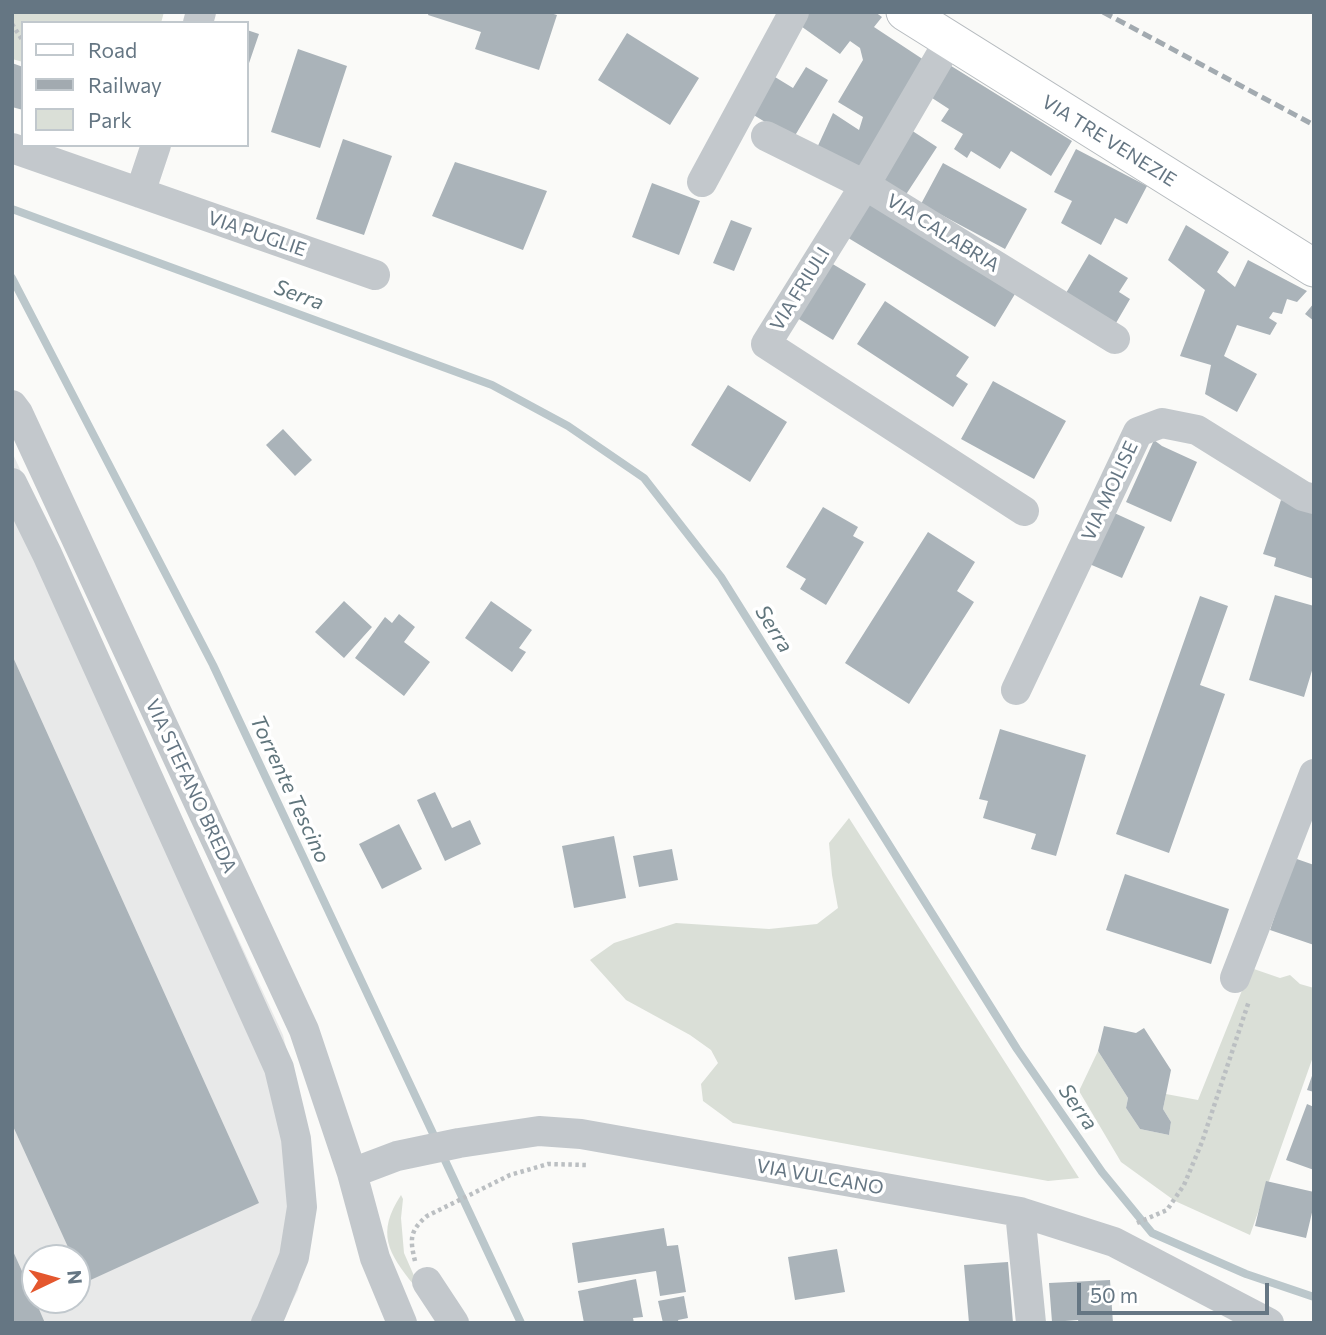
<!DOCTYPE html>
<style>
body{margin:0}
#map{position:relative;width:1326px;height:1335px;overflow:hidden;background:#fafaf8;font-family:Commissioner,sans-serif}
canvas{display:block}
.frame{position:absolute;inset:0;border:14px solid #657683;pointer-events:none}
.legend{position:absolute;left:21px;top:21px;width:228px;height:126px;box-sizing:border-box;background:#fff;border:2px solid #c1c8cd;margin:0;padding:9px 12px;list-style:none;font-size:21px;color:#657683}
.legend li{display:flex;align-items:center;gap:14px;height:35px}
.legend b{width:35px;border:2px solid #c1c8cd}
.north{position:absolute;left:21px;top:1244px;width:70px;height:70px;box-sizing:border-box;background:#fff;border:2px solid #c1c8cd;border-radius:50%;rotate:85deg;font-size:19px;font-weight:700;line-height:28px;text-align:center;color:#657683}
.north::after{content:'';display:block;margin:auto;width:24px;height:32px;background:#e4572e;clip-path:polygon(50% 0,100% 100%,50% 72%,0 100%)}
.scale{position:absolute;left:1077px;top:1283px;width:192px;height:32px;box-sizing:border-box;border:4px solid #657683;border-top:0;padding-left:9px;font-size:21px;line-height:24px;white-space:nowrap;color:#657683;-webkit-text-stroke:5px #fff;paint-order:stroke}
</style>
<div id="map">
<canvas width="1326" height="1335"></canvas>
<div class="frame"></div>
<ul class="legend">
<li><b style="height:9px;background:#fff"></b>Road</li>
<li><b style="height:9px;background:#a2aab0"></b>Railway</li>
<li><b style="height:19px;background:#dadfd7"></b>Park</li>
</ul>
<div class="north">N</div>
<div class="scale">50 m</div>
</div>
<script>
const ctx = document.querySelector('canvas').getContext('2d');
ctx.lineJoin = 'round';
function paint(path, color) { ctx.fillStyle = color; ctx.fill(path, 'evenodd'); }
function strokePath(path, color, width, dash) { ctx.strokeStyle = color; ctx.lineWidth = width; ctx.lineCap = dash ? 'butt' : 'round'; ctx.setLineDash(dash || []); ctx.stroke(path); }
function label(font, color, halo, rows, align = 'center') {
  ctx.font = font + ' Commissioner,sans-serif'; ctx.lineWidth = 7; ctx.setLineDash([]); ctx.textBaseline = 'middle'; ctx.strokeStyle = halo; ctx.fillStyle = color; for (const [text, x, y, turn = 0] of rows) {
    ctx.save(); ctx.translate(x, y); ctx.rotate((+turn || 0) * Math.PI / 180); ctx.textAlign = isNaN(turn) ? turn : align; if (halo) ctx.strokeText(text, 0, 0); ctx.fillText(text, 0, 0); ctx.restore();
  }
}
paint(new Path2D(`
 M12 452 283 1035 308 1138 314 1205 298 1290 281 1323H12ZM35 1258H77V1300H35Z`), '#e8e9e9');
paint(new Path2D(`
 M12 12H164L161 23H23V62L12 59Z
 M849 818 1079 1178 1048 1181 733 1123 703 1101 701 1084 718 1063 711 1050 690 1035 626 1000 590 960 614 943 676 923 769 929 817 924 838 908 832 875 829 843Z
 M1251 968 1280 978 1290 975 1300 984 1314 988V1054L1250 1235 1175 1201 1121 1162 1079 1091 1098 1051 1128 1098 1126 1108 1140 1129 1169 1135 1171 1122 1163 1109 1166 1094 1198 1100Z
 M401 1195 403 1199 401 1218 404 1253 415 1278 414 1285C388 1253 376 1233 401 1195Z`), '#dadfd7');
strokePath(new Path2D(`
 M12 209 492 385 568 426 644 478 721 577 1017 1049 1102 1172 1152 1233 1246 1274 1314 1297
 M12 278 213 665 437 1142
 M442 1154 521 1323`), '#bbc7cb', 8);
paint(new Path2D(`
 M429 12H547L557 15 539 70 475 49 481 32 428 15Z
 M807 12H875L882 17 874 27 927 62 856 174 816 150 833 113 859 130 863 117 838 102 863 60 860 48 850 41 840 54 798 24Z
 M247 30 259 34 247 69Z
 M627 33 699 78 670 125 598 80Z
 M298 49 347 66 320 148 271 132Z
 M12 63 23 67V110L12 107Z
 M948 64 1072 141 1051 176 1011 151 1000 169 971 151 967 158 954 149 963 134 941 121 949 109 929 96Z
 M806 67 828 80 793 139 752 114 775 77 793 88Z
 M911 130 937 147 905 196 880 179Z
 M343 139 392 156 364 235 316 219Z
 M1076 149 1147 186 1127 224 1115 218 1101 245 1061 223 1072 201 1054 192Z
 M455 162 547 191 523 250 432 216Z
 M943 163 1027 209 1005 249 921 204Z
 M652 183 700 201 679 255 632 237Z
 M868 198 1018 289 995 327 845 236Z
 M731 220 752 228 734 271 713 263Z
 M1186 225 1229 252 1217 272 1235 287 1248 260 1307 291 1297 302 1287 299 1282 314 1273 312 1269 318 1277 323 1270 335 1237 325 1224 356 1257 374 1237 412 1205 394 1211 365 1180 356 1205 290 1168 260Z
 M1089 254 1128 278 1119 292 1130 299 1116 323 1066 293Z
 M826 260 866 284 833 340 794 316Z
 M885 301 969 357 956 376 968 384 953 407 857 344Z
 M1314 303V321L1305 314Z
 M993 381 1066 421 1034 479 961 439Z
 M728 385 787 422 750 482 691 445Z
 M283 429 312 460 295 476 266 445Z
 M1154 440 1162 446 1197 462 1171 522 1126 502Z
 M1281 500 1314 511V579L1274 566 1276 558 1263 554Z
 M823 507 858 527 853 536 864 542 826 605 800 589 806 579 786 567Z
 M1110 511 1145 527 1122 578 1087 563Z
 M928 532 975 562 957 591 974 602 909 704 845 663Z
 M1275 595 1314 606V664L1304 697 1249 680Z
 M1200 596 1228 606 1200 685 1225 694 1169 853 1116 834Z
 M344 601 372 627 344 658 315 632Z
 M491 601 532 630 519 648 526 652 512 672 465 638Z
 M399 614 415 627 404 642 430 662 404 696 355 658 385 617 392 623Z
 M12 655 259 1203 84 1283 77 1268V1258H73L12 1124Z
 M1000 729 1086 755 1056 856 1031 849 1036 834 983 818 988 801 979 799Z
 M435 792 452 828 470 820 481 844 445 861 417 800Z
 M399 824 422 869 382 889 359 844Z
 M614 836 626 898 574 908 562 846Z
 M672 849 678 880 639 887 633 856Z
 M1294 858 1314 865V945L1270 930Z
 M1125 874 1229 909 1211 964 1106 930Z
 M1104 1026 1136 1033 1144 1028 1171 1070 1163 1109 1171 1122 1169 1135 1140 1129 1126 1108 1128 1098 1098 1051Z
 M1313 1073H1314V1092L1307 1090Z
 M1307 1104 1314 1107V1170L1286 1160Z
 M1266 1181 1314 1192V1204L1306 1238 1255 1226Z
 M664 1228 667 1246 678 1245 686 1292 660 1296 656 1271 578 1283 572 1243Z
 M12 1249 35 1300 45 1323H12Z
 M837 1249 845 1292 795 1300 788 1257Z
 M1008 1262 1013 1323H969L964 1265Z
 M636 1279 643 1317 633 1318 634 1323H584L578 1291Z
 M1110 1280 1113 1323H1079L1078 1320 1052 1322 1049 1283Z
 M684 1296 688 1318 678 1320 679 1323H663L658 1301Z`), '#aab3b9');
const major = new Path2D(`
 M905 12 1314 268`);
strokePath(major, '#b5babe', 39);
strokePath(new Path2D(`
 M12 24 23 41
 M1137 1223 1167 1210 1184 1185 1202 1142 1249 1001
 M415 1261C410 1240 409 1231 427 1216L510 1175 548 1164 587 1165`), '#bbbfc2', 4.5, [3.5, 3.5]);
strokePath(new Path2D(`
 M198 23 201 12
 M949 41 865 185 766 344 1024 511
 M766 136 865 185 1115 339
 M12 148 375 275
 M702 182 794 12
 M140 193 156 145
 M12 405 18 413 304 1030 352 1173 375 1258 402 1323
 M12 483 47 554 279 1068 296 1139 302 1207 294 1257 271 1313 266 1323
 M1016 690 1138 432 1162 423 1197 430 1303 496 1314 499
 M1235 978 1314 774
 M352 1173 397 1156 459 1143 539 1131 581 1134 1020 1212 1114 1242 1269 1323
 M1020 1212 1031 1323
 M427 1282 454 1323`), '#c3c8cc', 30);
strokePath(major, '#fff', 37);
strokePath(new Path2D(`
 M1103 12 1314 125`), '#a2aab0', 5, [10, 5]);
label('19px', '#657683', '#fff', [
 ["VIA TRE VENEZIE",1109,141,32],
 ["VIA CALABRIA",943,233,32],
 ["VIA PUGLIE",257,234,19],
 ["VIA FRIULI",800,289,-58],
 ["VIA MOLISE",1110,491,-65],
 ["VIA STEFANO BREDA",191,786,65],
 ["VIA VULCANO",820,1177,10]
]);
label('italic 21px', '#60757c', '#fff', [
 ["Serra",299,295,20],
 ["Serra",774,629,58],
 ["Torrente Tescino",290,789,65],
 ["Serra",1078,1107,55]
]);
</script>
